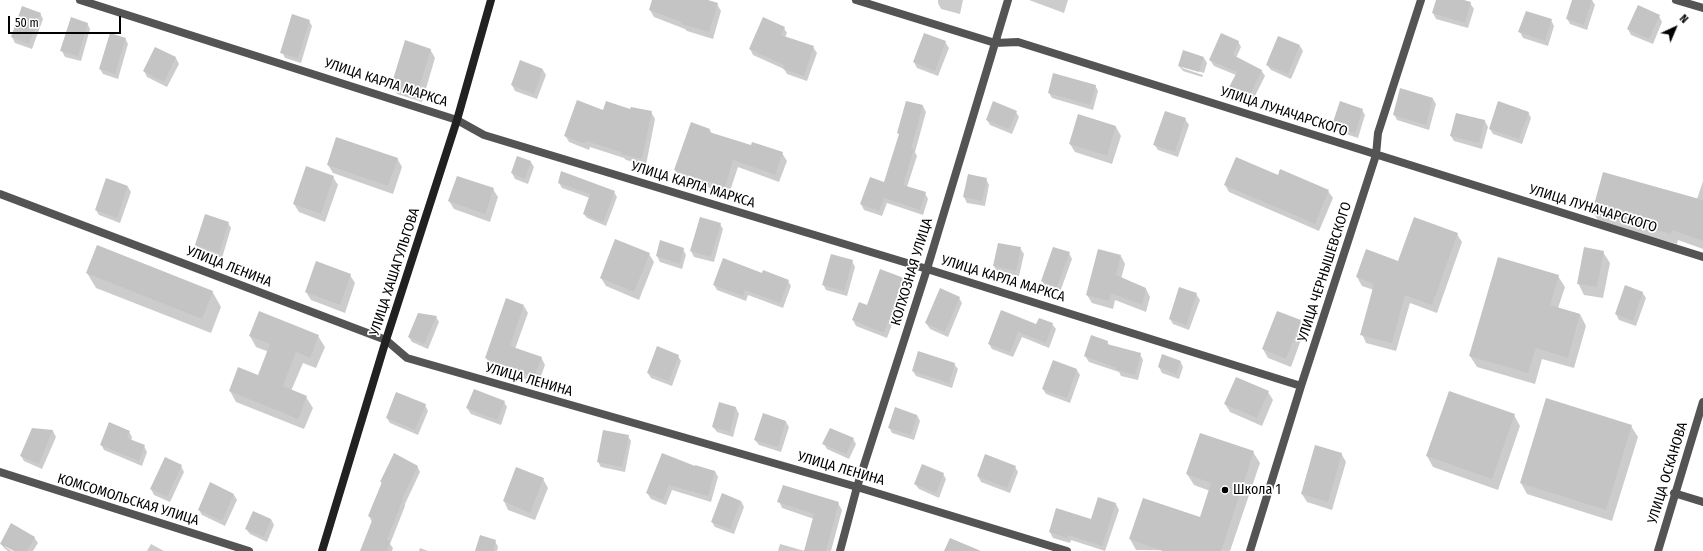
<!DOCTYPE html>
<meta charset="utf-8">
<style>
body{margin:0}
#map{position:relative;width:1703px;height:551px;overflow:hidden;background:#fff;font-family:"Fira Sans Condensed",sans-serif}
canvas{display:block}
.north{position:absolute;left:1655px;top:8px;width:40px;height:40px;-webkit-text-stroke:3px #fff;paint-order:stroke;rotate:44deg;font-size:11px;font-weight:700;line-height:16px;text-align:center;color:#000}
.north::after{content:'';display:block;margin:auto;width:14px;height:18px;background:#000;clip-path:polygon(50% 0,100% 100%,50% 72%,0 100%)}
.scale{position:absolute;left:8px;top:16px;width:113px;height:18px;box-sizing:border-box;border:2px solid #000;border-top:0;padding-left:5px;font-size:12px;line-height:14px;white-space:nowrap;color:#000;-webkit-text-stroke:3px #fff;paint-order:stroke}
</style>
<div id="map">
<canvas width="1703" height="551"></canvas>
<div class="north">N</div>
<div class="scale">50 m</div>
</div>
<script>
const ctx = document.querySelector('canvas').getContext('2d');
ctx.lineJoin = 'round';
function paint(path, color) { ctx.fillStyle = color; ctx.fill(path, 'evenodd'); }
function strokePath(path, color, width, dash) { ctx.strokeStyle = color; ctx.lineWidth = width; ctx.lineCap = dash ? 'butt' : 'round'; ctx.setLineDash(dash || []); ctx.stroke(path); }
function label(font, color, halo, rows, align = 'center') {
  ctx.font = font + ' "Fira Sans Condensed",sans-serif'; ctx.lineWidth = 3.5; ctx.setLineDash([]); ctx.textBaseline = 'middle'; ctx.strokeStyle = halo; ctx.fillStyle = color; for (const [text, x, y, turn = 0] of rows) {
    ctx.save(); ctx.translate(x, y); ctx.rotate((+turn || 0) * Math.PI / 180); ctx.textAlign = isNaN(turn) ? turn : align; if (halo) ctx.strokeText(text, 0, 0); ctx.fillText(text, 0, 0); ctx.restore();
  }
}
paint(new Path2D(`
 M653 0H705L717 4 721 11 713 39 687 31 685 29 654 17 650 10Z
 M938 0H963L960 14 941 9 938 3Z
 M1029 0H1068L1064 13Z
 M1437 0H1460L1470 3 1474 9 1468 28 1436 19 1433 13Z
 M1573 0H1592L1595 5 1587 30 1570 24 1567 18Z
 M22 7 40 13 43 19 32 49 15 43 12 37Z
 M1659 16 1662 22 1653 44 1631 35 1628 29Z
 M1551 20 1554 26 1548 46 1523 38 1520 32Z
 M309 21 312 26 301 63 285 58 282 52Z
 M87 23 90 29 81 61 65 57 62 51Z
 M784 28 787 33 785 37 813 47 817 53 807 81 787 74 784 69 753 55 750 49Z
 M1279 37 1300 46 1303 51 1291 79 1271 70 1267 65Z
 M125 38 128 44 118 79 103 74 100 69Z
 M1238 41 1241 47 1236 58 1261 70 1265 76 1250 106 1231 97 1228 91 1236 75 1214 66 1210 60Z
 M945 42 949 48 938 76 917 68 914 62Z
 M156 48 176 58 179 64 167 87 147 77 144 71Z
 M430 49 435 58 422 102 397 94 392 85Z
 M1204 58 1207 63 1204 73 1182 66V68L1203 75 1202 77 1183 71 1179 66Z
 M543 70 546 75 537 99 515 91 512 85Z
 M1095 85 1098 91 1093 110 1052 98 1049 93Z
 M1401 89 1433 99 1436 104 1429 130 1397 120 1394 114Z
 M923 106 926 112 915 152 917 156 907 187 925 193 928 199 923 215 887 203 882 216 864 210 861 204 885 183 900 135 898 133Z
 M631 110 651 112 655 119 646 165 626 160 624 158 590 147 589 150 569 142 565 135 603 112Z
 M1362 110 1365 115 1358 138 1337 131 1334 125Z
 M1016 112 1019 117 1012 134 990 125 987 120Z
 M1528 112 1531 118 1522 144 1493 134 1490 129Z
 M1457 114 1485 121 1488 127 1482 149 1454 141 1451 136Z
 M1079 116 1116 127 1121 136 1112 164 1075 152 1070 144Z
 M1185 119 1189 125 1178 157 1158 150 1154 144Z
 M692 124 710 130 712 134 752 146 782 153 787 161 779 182 738 167 729 194 680 178 675 170Z
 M397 158 402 167 393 194 333 173 328 165Z
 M531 162 534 167 528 184 515 179 512 173Z
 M333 177 338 185 325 222 299 212 294 204Z
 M1278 177 1328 191 1333 198 1319 231 1229 192 1225 185Z
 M986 179 989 185 985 206 967 203 964 197Z
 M1703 181V249L1678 240 1677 244 1599 222 1593 212 1697 199Z
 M559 183 614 192 617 197 606 226 587 218 584 214 590 198 562 188Z
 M128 187 131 192 120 223 99 215 96 210Z
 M493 189 498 197 490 222 454 209 449 201Z
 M228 223 231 228 222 258 199 251 196 245Z
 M720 224 723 229 714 262 694 257 691 251Z
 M1457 234 1462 242 1437 313 1410 303 1396 351 1366 343 1362 334 1374 290 1362 286 1357 277 1399 262Z
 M1020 248 1024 254 1019 276 997 272 994 266Z
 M683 249 686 255 682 269 660 262 657 256Z
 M1603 252 1610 263 1603 298 1584 295 1578 283Z
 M1069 253 1072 259 1060 292 1045 286 1042 281Z
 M649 254 654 262 639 300 606 286 601 278Z
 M1121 256 1125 264 1121 279 1146 289 1150 297 1146 312 1115 300 1113 309 1092 303 1087 295Z
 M852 261 855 267 847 296 826 290 823 284Z
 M87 273 212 291 221 307 211 333 96 288Z
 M762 274 788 281 791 286 783 308 748 295 746 301 717 290 714 285Z
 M350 275 355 283 345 313 311 300 306 292Z
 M1558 276 1565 287 1558 308 1580 314 1586 326 1574 368 1542 359 1535 384 1477 367 1470 356Z
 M903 279 907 284 887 338 856 326 853 320 867 307Z
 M1642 292 1646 298 1636 326 1619 320 1616 314Z
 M1196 294 1200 300 1189 330 1173 324 1170 319Z
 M959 298 962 303 948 337 930 329 926 323Z
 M524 306 528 313 515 349 541 357 545 365 538 384 490 365 486 358Z
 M1002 312 1037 326 1052 324 1056 329 1049 348 1022 337 1013 357 992 349 989 344Z
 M436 317 439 322 428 349 412 342 409 337Z
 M1300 321 1305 329 1291 367 1268 358 1263 349Z
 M250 336H318L325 347 316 368 303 363 291 391 306 397 313 408 304 429 236 402 230 391 258 377 269 352 256 347Z
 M1107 341 1109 345 1140 354 1143 360 1138 380 1121 376 1119 372 1089 362 1085 356Z
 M678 356 681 361 672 386 651 378 648 373Z
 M1054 361 1077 370 1080 375 1070 403 1046 394 1043 389Z
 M1180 361 1183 367 1179 379 1162 373 1159 367Z
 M954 364 958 369 952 388 916 376 913 371Z
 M1268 392 1273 400 1262 426 1230 412 1225 404Z
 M504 402 507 407 501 425 471 414 467 408Z
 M720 403 736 408 739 414 733 437 717 432 713 427Z
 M425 405 428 411 418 435 390 423 387 418Z
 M917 415 920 421 914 440 892 433 889 427Z
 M1514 415 1520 426 1498 490 1433 467 1427 456Z
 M786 422 789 427 781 452 759 445 755 440Z
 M1631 426 1638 437 1612 521 1527 494 1521 483Z
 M33 429 53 431 56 437 42 469 24 461 21 456Z
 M129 432 132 437 131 441 144 446 147 452 142 466 104 450 101 444Z
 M628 436 631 441 625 472 601 467 598 462Z
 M853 439 856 444 849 459 827 449 824 444Z
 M1253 452 1260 463 1230 551 1136 550 1130 539 1200 518 1210 491 1194 485 1187 474Z
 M1341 453 1346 462 1332 510 1307 502 1302 494Z
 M181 466 184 472 170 502 154 495 151 489Z
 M417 466 420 472 405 504V506L390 544 393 548 392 551H361L372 522 369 516 382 484 381 482Z
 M1015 467 1018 472 1010 493 981 482 978 476Z
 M695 468 715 471 718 477 711 502 672 490 666 505 651 499 647 493Z
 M943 474 946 479 939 498 919 489 915 484Z
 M543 479 548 488 535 520 508 510 504 501Z
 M234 495 237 500 225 526 202 515 199 510Z
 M741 501 744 507 734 534 715 527 712 522Z
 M779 501 838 503 842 510 831 551H778L780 544 805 551 814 519 782 508Z
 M1116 504 1119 510 1105 551 1071 540 1070 543 1053 538 1050 532 1091 520Z
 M271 519 274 525 267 542 250 534 246 529Z
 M34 537 38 543 33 551H16L5 545V547L12 551H8L5 549 1 544Z
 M495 541 498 547 497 551H476Z
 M151 544 164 551H147Z
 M420 548 428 551H419Z`), '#0003');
paint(new Path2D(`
 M652 0H708L718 3 709 32 681 24 682 22 649 10Z
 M1436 0H1464L1471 2 1465 23 1432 13Z
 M1572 0H1592L1584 25 1566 19Z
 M1638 5 1660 15 1649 39 1627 29Z
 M22 6 41 13 29 44 11 37Z
 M1526 11 1552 19 1545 41 1518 32Z
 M292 14 310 20 298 58 280 53Z
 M71 17 88 23 78 56 60 51Z
 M763 17 785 27 781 35 814 46 804 76 783 69 784 65 749 49Z
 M110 33 126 38 115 74 99 69Z
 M924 33 946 41 935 71 913 62Z
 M1221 33 1239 41 1233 55 1262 70 1247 101 1227 91 1237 72 1209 60Z
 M1278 36 1300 45 1288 74 1266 65Z
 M405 40 431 49 417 94 391 86Z
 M155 47 176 57 164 82 143 71Z
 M1183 50 1204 57 1199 72 1178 66Z
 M520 60 543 69 534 94 511 85Z
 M1053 73 1096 85 1090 105 1048 93Z
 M1400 88 1433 98 1426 125 1393 115Z
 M577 100 603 110 606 101 630 109 631 107 652 111 642 159 621 154V152L586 141 585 144 564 136Z
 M906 101 923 105 911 149H914L903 185 926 192 920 210 884 198 879 211 860 204 870 177 884 182 899 134 897 133Z
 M993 101 1017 111 1009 129 986 120Z
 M1340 101 1363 109 1355 133 1332 125Z
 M1498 101 1529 112 1519 139 1489 129Z
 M1165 111 1186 118 1175 152 1153 145Z
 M1456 113 1485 120 1479 143 1450 136Z
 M1078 114 1116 126 1107 156 1069 144Z
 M691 122 710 129 709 132 751 145 752 142 783 152 775 175 733 160 725 187 674 170Z
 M336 137 398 158 388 186 327 165Z
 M517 156 531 161 525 179 511 173Z
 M1236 157 1278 175 1280 169 1329 190 1315 224 1224 185Z
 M306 166 334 176 321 214 293 204Z
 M561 171 615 191 603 222 583 214 590 194 558 183Z
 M1603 172 1703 200V241L1672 230 1671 234 1592 212Z
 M968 174 987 178 982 201 963 197Z
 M457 176 494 188 485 214 448 201Z
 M106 178 128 186 117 218 95 210Z
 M205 214 229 222 219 253 195 245Z
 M700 217 721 223 711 257 690 251Z
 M1414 217 1458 233 1432 305 1405 295 1392 343 1360 335 1374 284 1356 277 1366 249 1398 261Z
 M615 239 650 253 634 292 600 278Z
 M660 240 684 248 680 264 656 256Z
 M998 243 1021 247 1016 271 993 266Z
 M97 245 213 291 202 319 86 273Z
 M1053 247 1070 252 1057 287 1041 281Z
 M1584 247 1604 251 1597 287 1577 284Z
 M1098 249 1121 255 1116 275 1146 288 1142 305 1111 293 1109 301 1086 295Z
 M831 254 853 260 844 291 822 285Z
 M1498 257 1559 275 1550 305 1580 314 1568 358 1536 348 1528 373 1469 356Z
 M723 258 762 273 763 270 789 280 780 303 745 290 743 296 713 285Z
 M316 261 351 274 340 305 305 292Z
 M880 269 904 278 884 333 852 320 859 302 867 305Z
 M1625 285 1643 292 1633 321 1615 314Z
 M1179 287 1197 293 1186 325 1169 319Z
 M940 288 960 297 945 332 925 323Z
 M506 298 524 305 510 346 542 357 534 377 485 358Z
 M1001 310 1036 324 1039 318 1053 323 1046 343 1018 332 1010 352 988 344Z
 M259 311 319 335 310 358 296 352 283 386 307 396 298 419 229 391 238 367 258 375 270 344 249 336Z
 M1277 311 1301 320 1286 359 1262 349Z
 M418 313 437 316 424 344 408 337Z
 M1091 335 1108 341 1107 344 1141 353 1135 375 1116 370 1117 368 1084 356Z
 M657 346 679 355 669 381 647 373Z
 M918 351 955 363 949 383 912 371Z
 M1162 354 1181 361 1176 374 1158 367Z
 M1053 360 1077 369 1067 398 1042 389Z
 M1236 377 1269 391 1257 418 1224 404Z
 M474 389 505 401 497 420 466 408Z
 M1449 391 1515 414 1492 479 1426 456Z
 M396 392 426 404 415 430 386 418Z
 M1546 398 1632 425 1606 510 1520 483Z
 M719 402 736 407 730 432 712 427Z
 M895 407 917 415 911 435 888 428Z
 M763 413 786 421 778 447 754 440Z
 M109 422 130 431 127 438 145 445 139 461 100 445Z
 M32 428 53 430 39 464 20 456Z
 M830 428 854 438 846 454 822 444Z
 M603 430 629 435 622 467 597 462Z
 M1200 433 1254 451 1221 551H1163L1129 539 1143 498 1200 517 1211 483 1186 474Z
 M1315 445 1342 453 1328 502 1301 494Z
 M394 453 418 466 402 499H403L387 540 390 541 387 551H360L373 518 368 516 382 482H380Z
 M662 453 695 466V465L715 471 708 496 669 485 663 500 646 493Z
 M985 454 1016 466 1007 488 977 476Z
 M165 457 182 465 167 497 150 489Z
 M922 464 944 473 936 493 914 484Z
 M516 467 544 478 530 513 503 501Z
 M210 482 234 494 222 521 198 510Z
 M783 485 839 502 826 551H804L814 514 777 502Z
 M722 493 741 501 730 529 711 522Z
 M1098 497 1116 503 1102 546 1068 535 1067 538 1049 532 1056 508 1091 519Z
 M253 511 271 519 264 537 245 529Z
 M11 523 35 537 27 551H14L0 544Z
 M480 535 496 540 493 551H475Z
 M950 538 981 551H944Z`), '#c4c4c4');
strokePath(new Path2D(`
 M80 0 457 120 484 135 927 269 1301 386
 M856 0 995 43 1018 42 1703 257
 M1676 0 1703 8
 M0 194 386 340 407 358 857 487 1067 551
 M0 472 249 551
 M1674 493 1703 502
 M840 551 857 487 927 269 1008 0
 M1250 551 1301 386 1376 155 1378 133 1421 0
 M1658 551 1703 402`), '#545454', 8);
strokePath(new Path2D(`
 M322 551 386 340 457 120 491 0`), '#212121', 8);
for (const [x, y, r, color] of [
 [1225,490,4,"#000"]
]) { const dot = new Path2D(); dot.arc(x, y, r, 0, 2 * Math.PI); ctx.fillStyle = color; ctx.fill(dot); strokePath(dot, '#fff', 1.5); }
label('14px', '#000', '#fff', [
 ["УЛИЦА КАРЛА МАРКСА",386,83,18],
 ["УЛИЦА ЛУНАЧАРСКОГО",1284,112,18],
 ["УЛИЦА КАРЛА МАРКСА",693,185,17],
 ["УЛИЦА ЛУНАЧАРСКОГО",1593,209,17],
 ["УЛИЦА ЛЕНИНА",229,267,21],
 ["УЛИЦА ХАШАГУЛЬГОВА",395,272,-72],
 ["КОЛХОЗНАЯ УЛИЦА",912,272,-73],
 ["УЛИЦА ЧЕРНЫШЕВСКОГО",1325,272,-72],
 ["УЛИЦА КАРЛА МАРКСА",1003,279,17],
 ["УЛИЦА ЛЕНИНА",529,380,16],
 ["УЛИЦА ЛЕНИНА",841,469,16],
 ["УЛИЦА ОСКАНОВА",1668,473,-73],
 ["КОМСОМОЛЬСКАЯ УЛИЦА",128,500,17]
]);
label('14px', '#000', '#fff', [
 ["Школа 1",1233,490]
], 'left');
</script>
